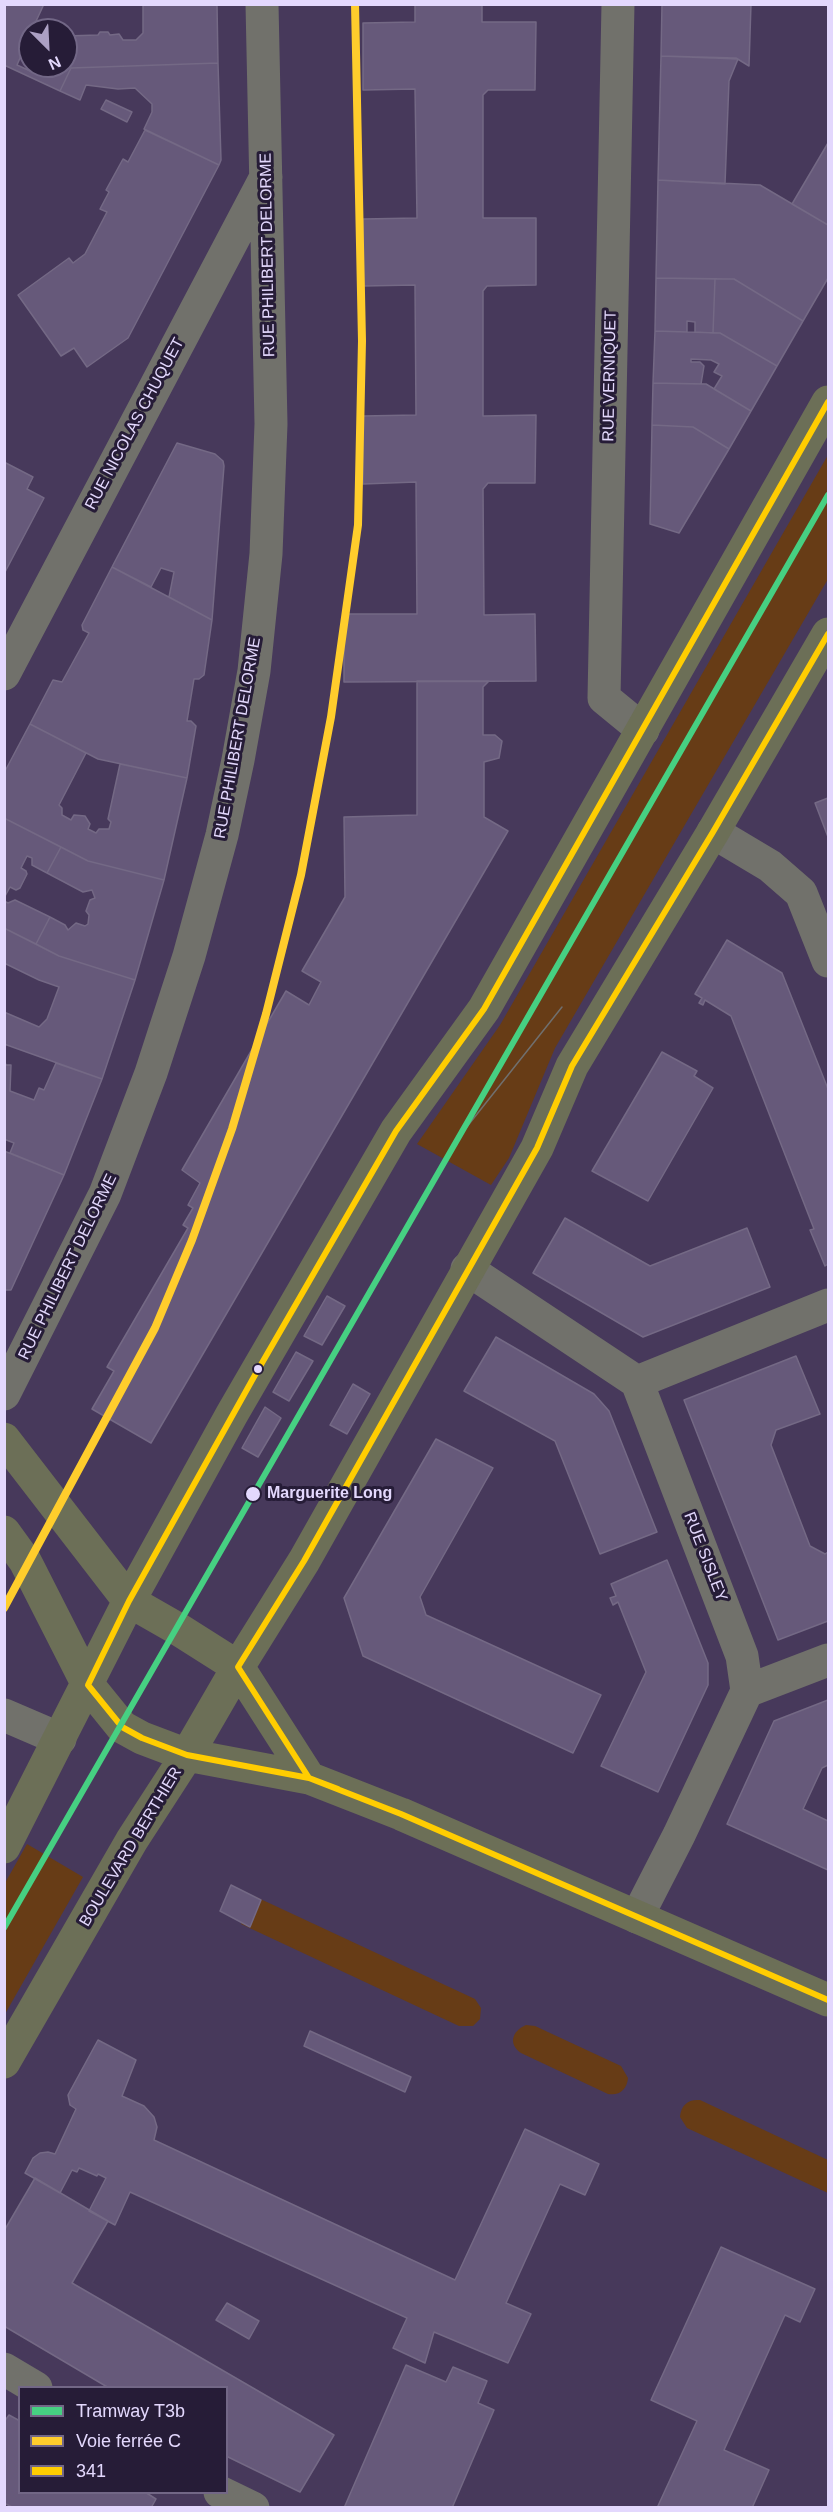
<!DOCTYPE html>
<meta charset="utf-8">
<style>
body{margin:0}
#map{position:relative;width:833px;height:2512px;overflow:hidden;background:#47395b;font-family:Arial,sans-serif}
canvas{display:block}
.frame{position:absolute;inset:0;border:6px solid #e3d8fd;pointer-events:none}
.legend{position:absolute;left:18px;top:2386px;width:210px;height:108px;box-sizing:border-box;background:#261c37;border:2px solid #726786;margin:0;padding:8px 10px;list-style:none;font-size:18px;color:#e3d8fd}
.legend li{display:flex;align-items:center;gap:12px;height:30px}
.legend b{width:30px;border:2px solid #726786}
.north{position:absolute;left:18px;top:18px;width:60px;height:60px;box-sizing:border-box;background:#261c37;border:2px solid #726786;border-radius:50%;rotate:156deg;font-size:16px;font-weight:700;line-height:24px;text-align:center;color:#e3d8fd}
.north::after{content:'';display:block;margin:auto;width:21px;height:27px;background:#aca0c4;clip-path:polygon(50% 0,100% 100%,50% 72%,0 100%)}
</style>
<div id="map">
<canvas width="833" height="2512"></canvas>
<div class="frame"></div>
<ul class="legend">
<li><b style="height:8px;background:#46d082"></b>Tramway T3b</li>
<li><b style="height:8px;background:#ffcd2c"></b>Voie ferrée C</li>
<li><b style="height:8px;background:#ffcd01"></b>341</li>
</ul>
<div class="north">N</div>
</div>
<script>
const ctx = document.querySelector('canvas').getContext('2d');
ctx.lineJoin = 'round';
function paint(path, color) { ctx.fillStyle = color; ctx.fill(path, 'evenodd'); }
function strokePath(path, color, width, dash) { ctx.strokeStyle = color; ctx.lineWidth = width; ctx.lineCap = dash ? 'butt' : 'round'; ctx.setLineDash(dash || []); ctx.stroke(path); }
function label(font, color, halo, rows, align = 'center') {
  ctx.font = font + ' Arial,sans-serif'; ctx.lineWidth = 6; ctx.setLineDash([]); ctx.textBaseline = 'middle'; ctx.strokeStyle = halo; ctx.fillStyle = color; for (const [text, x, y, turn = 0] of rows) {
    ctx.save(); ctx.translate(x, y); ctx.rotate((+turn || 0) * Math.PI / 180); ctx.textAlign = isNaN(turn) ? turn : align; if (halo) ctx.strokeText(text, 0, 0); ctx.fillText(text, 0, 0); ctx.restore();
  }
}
paint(new Path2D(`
 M828 455V579L555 1048 509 1158 491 1185 417 1144 500 1025Z
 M27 1844 83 1877 5 2014V1883Z
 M254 1896 475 1999 481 2008 480 2019 473 2026H459L241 1924Z
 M526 2025 535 2026 621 2066 628 2078C627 2089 620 2096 608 2094L521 2053C508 2044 512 2031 526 2025Z
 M700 2100 828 2160V2193L687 2128 680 2117C681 2105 688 2099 700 2100Z`), '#673c16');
const building = new Path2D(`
 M4 4H44L32 30H30V35L17 65 39 75 43 66H66V36L98 35 100 32H108L110 35 119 34 123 40H136L143 33V4H217L218 63 71 68 60 91 4 65Z
 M415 4H482V22H536L535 90H488L483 95V218H536V285L487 286 483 291V416L536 415 535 483H488L483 489 484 615 535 614 536 681 344 682V614H417L416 482 363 484V416L416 415 415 285 363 286V219L417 218 415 89 363 90V23L415 22Z
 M662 4H751L749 66 736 58 661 56Z
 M661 56 738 59 729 81 725 184 658 180Z
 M218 63 221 160 219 165 144 129 152 112V104L135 88 118 89 86 85 80 100 60 91 71 68Z
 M106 100 132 112 127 122 101 109Z
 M145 130 219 165 128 338 87 367 74 348 61 356 18 295 69 258 73 263 85 254 107 212 100 209 109 192 106 190 123 159 128 162Z
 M828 143V225L792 204Z
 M658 180 760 185 828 225V278L803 321 734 279 656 278Z
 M656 278 715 279 713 333 695 332V322L687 321V332L655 331Z
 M715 279H734L803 321 777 366 720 333H713Z
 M655 331 720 333 777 366 751 411 714 389 722 376 714 372 719 364 711 360 691 359V362H700L704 366 701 384 653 383Z
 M653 383 706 384 751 411 729 449 693 427 652 425Z
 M652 425 693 427 729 449 679 533 650 524Z
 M177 443 215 454 223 461 224 466 212 620 169 597 174 572 161 568 151 587 112 567Z
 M4 462 33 477 27 489 44 498 4 574Z
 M112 567 212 620 204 675 199 679H194L187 721H191L196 726 187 778 98 759 30 724 53 680 62 682 89 633 83 630 82 625Z
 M417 681H489L483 687V735H495L502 741 499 758 484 762V817L508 831 151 1443 92 1409 114 1371 107 1367 188 1228 183 1225 193 1208 188 1205 200 1183 182 1170 286 991 309 1005 321 982 302 971 345 897 344 817 417 815Z
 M30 724 86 753 59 805 62 808V815L71 820 74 815 85 816 90 824 88 829 96 833 99 829H109L111 822 108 819 120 764 187 778 164 880 88 861 4 818V773Z
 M828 798V837L815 803Z
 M4 818 61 847 47 873 32 865V858L27 856 21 868 26 871 27 874 20 888 16 890 10 887 4 898Z
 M61 847 88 861 164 880 135 980 59 956 36 944 50 917 65 925 68 930 76 923 85 926 88 924 89 915 86 911 90 900 95 898 92 890 83 892 47 873Z
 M15 900 50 917 36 944 4 928V901L8 903Z
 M4 928 59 956 135 980 102 1079 4 1044V1012L39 1027 47 1019 59 987 39 980 4 963Z
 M727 940 782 973 828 1089V1264L825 1266 810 1230 814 1229 731 1016 705 1000 703 1005 699 1003 702 998 695 994Z
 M662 1052 697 1071 694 1076 713 1088 648 1201 592 1171Z
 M4 1060 6 1065H11L10 1091 34 1100 39 1088 44 1090 56 1063 102 1079 64 1175 10 1153 14 1143 4 1139Z
 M4 1151 64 1175 11 1290H4Z
 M565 1218 650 1266 747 1228 770 1287 643 1337 533 1273Z
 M327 1296 345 1306 322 1345 304 1336Z
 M496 1337 594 1394 609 1411 657 1532 600 1554 555 1441 464 1391Z
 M296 1352 313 1361 289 1401 273 1392Z
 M796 1356 820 1414 776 1430 771 1445 810 1546 825 1554 828 1552V1621L778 1640 684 1400Z
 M353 1384 370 1394 347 1434 330 1425Z
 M265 1407 281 1418 258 1457 242 1448Z
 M436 1439 493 1468 420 1597 426 1615 601 1695 573 1753 363 1656 344 1598Z
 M667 1560 708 1663V1685L658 1792 601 1766 646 1672 618 1602 613 1605 610 1598 616 1596 611 1584Z
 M828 1700V1765L822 1768 803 1809 828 1821V1870L727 1824 774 1721Z
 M231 1885 261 1900 250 1927 220 1911Z
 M310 2031 411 2077 405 2092 304 2046Z
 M98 2040 136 2060 122 2096 144 2106 154 2117 157 2127 154 2140 455 2280 525 2129 599 2164 585 2195 560 2184 506 2303 531 2314 508 2363 434 2332 425 2363 393 2348 407 2318 130 2192 115 2225 89 2211 106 2178 98 2174 97 2176 79 2168 77 2172 72 2170 60 2193 25 2173 33 2158 40 2153 48 2152 55 2154 76 2109 70 2105 68 2095Z
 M35 2178 108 2221 72 2283 334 2435 300 2492 226 2456V2388H109L4 2326V2231Z
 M721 2247 815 2289 800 2322 785 2315 724 2450 769 2470 752 2508H657L697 2421 651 2400Z
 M227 2303 259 2321 249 2339 216 2320Z
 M406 2365 446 2382 453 2367 487 2381 478 2403 494 2410 452 2508H344Z
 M9 2415 20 2421V2492H145L156 2499 151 2508H14L4 2503V2422Z`);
paint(building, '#66597a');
strokePath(building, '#746985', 1.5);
strokePath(new Path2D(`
 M618 4 604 698 643 730
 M4 674 266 177
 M713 832 770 866 801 893 828 961
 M467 1269 637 1382 742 1656 747 1691 679 1835 637 1917
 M637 1382 828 1305
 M4 1394 105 1194 151 1073 189 956 222 835 238 760 254 671 266 554 271 424 262 4
 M747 1691 828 1660
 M4 1715 60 1739
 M4 2369 36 2388
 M220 2492 253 2508`), '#71716b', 33);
strokePath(new Path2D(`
 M4 1439 129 1601 178 1629 238 1667 309 1778
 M4 1532 25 1561 88 1685 122 1727 142 1738 187 1755 309 1778 401 1814 828 2000
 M4 1847 129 1601 232 1414 396 1131 484 1009 828 402
 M4 2062 132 1840 187 1755 238 1667 304 1561 537 1148 572 1066 713 832 828 634`), '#6c6f57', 33);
strokePath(new Path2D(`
 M462 1133 562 1007`), '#706f6e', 1.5);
strokePath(new Path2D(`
 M828 402 484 1009 396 1131 255 1375 129 1601 88 1685 122 1727 142 1738 187 1755 309 1778 401 1814 828 2000
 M338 1789 309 1778 238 1667 304 1561 537 1148 572 1066 713 832 828 634`), '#ffcd01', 6);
strokePath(new Path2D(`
 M4 1608 155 1328 192 1240 232 1129 266 1014 301 875 331 717 358 525 362 341 355 4`), '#ffcd2c', 8);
strokePath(new Path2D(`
 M4 1928 828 495`), '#46d082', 6);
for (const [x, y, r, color] of [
 [258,1369,5,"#e3d8fd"],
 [253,1494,8,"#e3d8fd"]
]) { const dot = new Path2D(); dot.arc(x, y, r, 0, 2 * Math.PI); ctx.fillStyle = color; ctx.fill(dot); strokePath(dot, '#261c37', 2); }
label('16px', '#e3d8fd', '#261c37', [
 ["RUE PHILIBERT DELORME",268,255,-91],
 ["RUE VERNIQUET",610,376,-89],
 ["RUE NICOLAS CHUQUET",135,424,-62],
 ["RUE PHILIBERT DELORME",238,738,-80],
 ["RUE PHILIBERT DELORME",68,1267,-64],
 ["RUE SISLEY",705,1557,69],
 ["BOULEVARD BERTHIER",131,1847,-59]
]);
label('bold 16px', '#e3d8fd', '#261c37', [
 ["Marguerite Long",267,1494]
], 'left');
</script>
